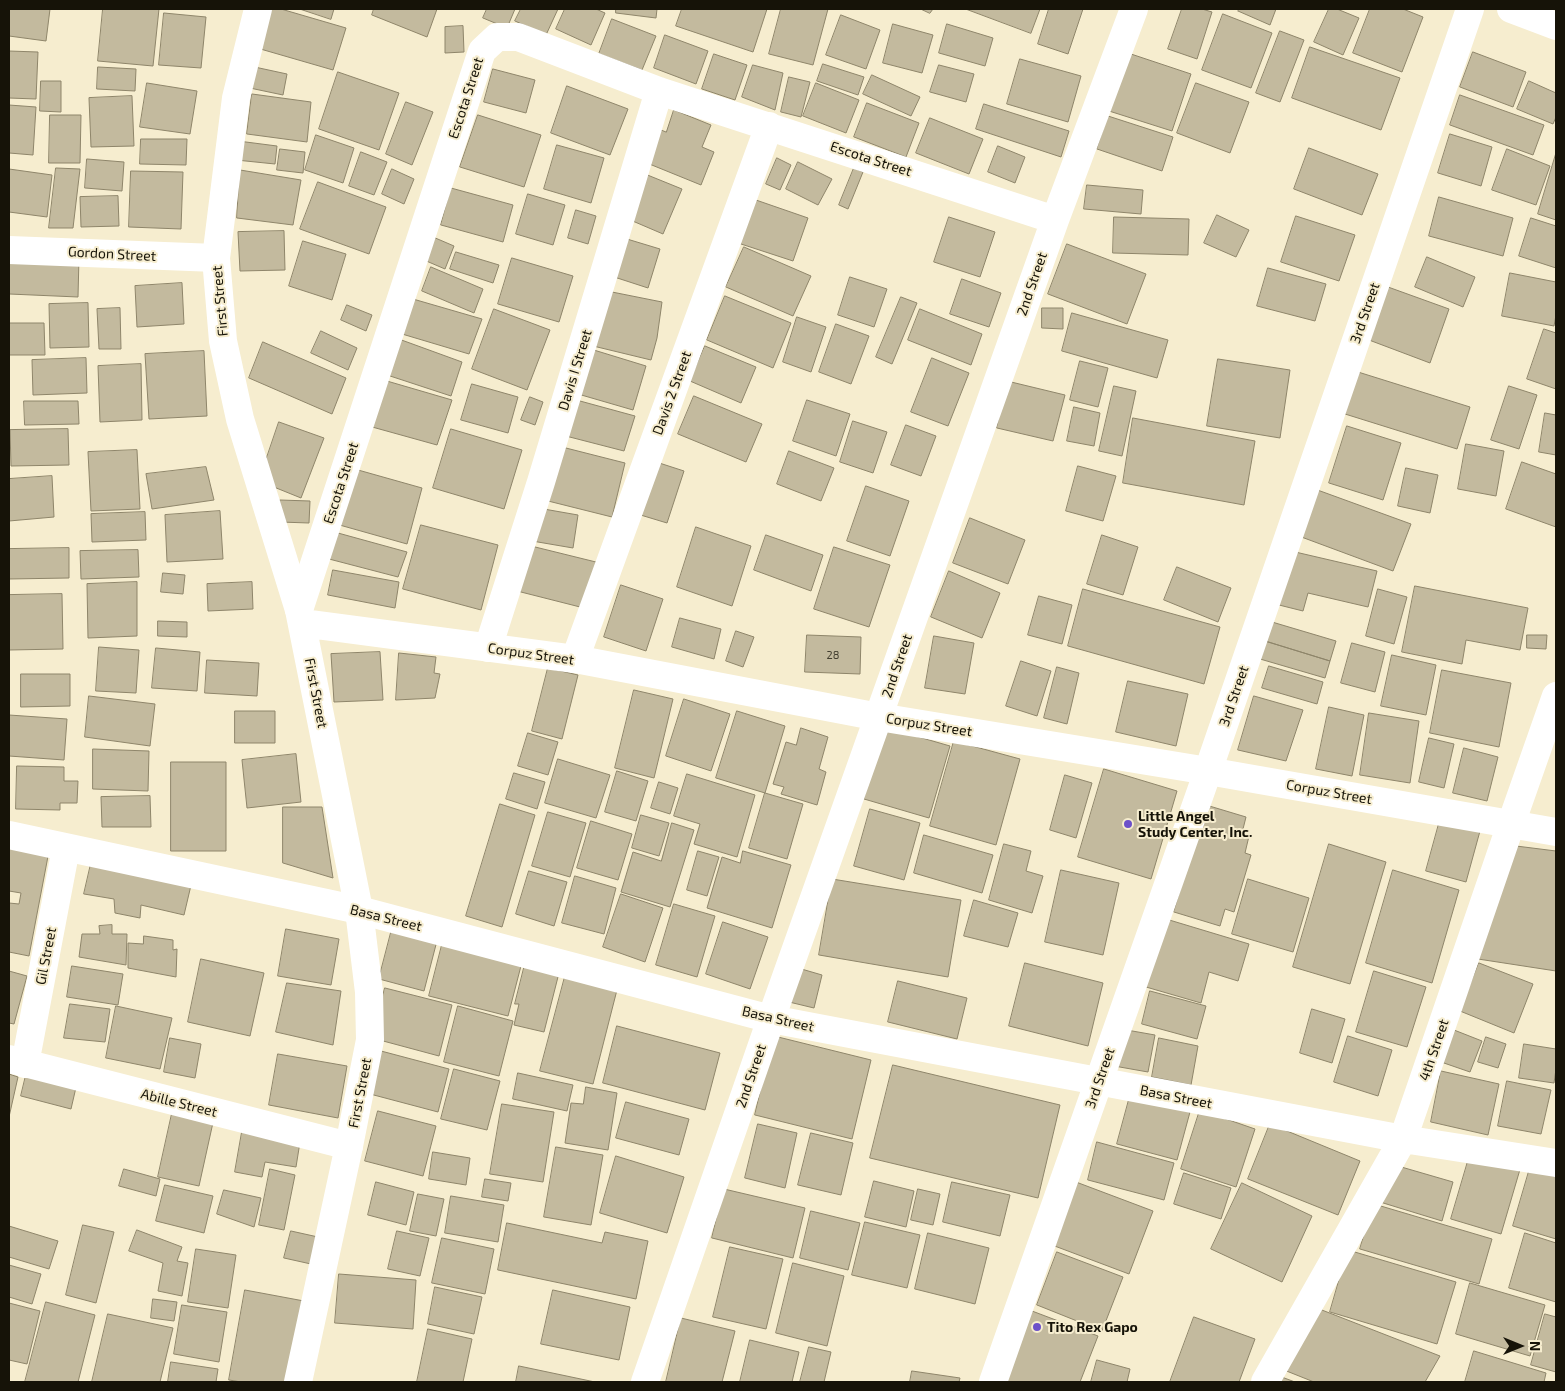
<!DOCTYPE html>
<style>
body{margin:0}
#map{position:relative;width:1565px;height:1391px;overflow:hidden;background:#f6edcf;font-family:"Exo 2",sans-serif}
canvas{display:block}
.frame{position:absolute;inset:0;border:10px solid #161308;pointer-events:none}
.north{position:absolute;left:1495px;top:1321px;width:50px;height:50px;-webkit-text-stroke:4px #f6edcf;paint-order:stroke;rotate:90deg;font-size:14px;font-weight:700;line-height:20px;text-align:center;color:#161308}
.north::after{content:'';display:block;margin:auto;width:18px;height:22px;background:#161308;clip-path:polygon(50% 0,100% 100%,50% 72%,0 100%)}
</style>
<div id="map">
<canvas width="1565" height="1391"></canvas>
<div class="frame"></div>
<div class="north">N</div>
</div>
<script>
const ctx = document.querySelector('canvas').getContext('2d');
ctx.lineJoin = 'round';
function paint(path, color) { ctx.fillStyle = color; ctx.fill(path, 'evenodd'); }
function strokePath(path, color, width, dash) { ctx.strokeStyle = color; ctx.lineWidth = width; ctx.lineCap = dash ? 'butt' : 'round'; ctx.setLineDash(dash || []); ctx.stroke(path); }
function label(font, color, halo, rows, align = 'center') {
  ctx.font = font + ' "Exo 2",sans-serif'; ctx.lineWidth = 4; ctx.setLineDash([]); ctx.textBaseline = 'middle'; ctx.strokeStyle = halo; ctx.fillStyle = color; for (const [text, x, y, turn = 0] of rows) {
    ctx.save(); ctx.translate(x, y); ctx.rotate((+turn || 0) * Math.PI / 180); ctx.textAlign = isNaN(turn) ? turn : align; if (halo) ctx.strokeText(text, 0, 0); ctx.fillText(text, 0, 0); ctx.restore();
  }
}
const building = new Path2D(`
 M9 9H50L46 41 9 36Z
 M103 9H159L153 66 98 61Z
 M269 9H281L346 28 333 70 257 48Z
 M300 9H334L331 19Z
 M374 9H437L427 37 372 15Z
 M487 9H515L507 28 483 18Z
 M521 9H558L546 35 515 21Z
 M565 9H596L605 13 591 45 556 29Z
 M616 9H657L656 18 616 13Z
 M682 9H767L753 52 676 26Z
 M781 9H828L813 65 769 54Z
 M921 9H933L930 13Z
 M966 9H1040L1031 33Z
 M1049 9H1083L1068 54 1038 44Z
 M1182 9H1202L1212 12 1197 59 1168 49Z
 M1240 9H1276L1270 25 1238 11Z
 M1329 9H1337L1359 18 1343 55 1314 42Z
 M1370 9H1403L1423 17 1402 72 1353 53Z
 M164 13 206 17 201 68 159 65Z
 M1223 14 1272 33 1251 88 1202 70Z
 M841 15 880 30 866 69 826 55Z
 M612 19 656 36 642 70 599 54Z
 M893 24 933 35 922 73 883 63Z
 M947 24 993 38 985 66 939 53Z
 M463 26 464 52 445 53V27Z
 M1280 31 1304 40 1280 102 1256 93Z
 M665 35 708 51 696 84 654 68Z
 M1310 47 1400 78 1381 130 1292 98Z
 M9 51 38 52 36 99 9 98Z
 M1473 52 1526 72 1513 107 1460 87Z
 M1128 53 1191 74 1172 131 1109 111Z
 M714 54 747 65 735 100 702 89Z
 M1020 59 1081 76 1068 122 1007 104Z
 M823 64 864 77 858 95 817 81Z
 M753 65 783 73 775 110 742 97Z
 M939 65 974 74 966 102 930 92Z
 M250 66 287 74 283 95 245 87Z
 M98 67 136 69 135 91 97 89Z
 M493 69 535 80 526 113 484 102Z
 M338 72 399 93 379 150 319 129Z
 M872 75 920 97 911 116 863 94Z
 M789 77 810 82 801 117 781 112Z
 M41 81H61V112L40 111Z
 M1529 81 1556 93V117L1553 124 1517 109Z
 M147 83 197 91 190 134 140 127Z
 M816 83 859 100 846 133 803 116Z
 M1196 83 1249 102 1230 153 1177 133Z
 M567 86 628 109 610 155 551 133Z
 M252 94 311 102 307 142 247 134Z
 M1460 95 1544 125 1533 155 1450 125Z
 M132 96 134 146 91 147 89 98Z
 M406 102 433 112 412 165 386 154Z
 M867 103 919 123 906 157 854 137Z
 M984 104 1069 131 1061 157 976 129Z
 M9 105 36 107 33 155 9 153Z
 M674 110 711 125 702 147 714 152 701 185 642 161 656 128 666 132Z
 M50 115H81L80 163H49Z
 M478 115 541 135 524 187 460 167Z
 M1108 116 1173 137 1162 171 1097 149Z
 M930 118 983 139 969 174 916 153Z
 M1450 134 1492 147 1481 186 1438 173Z
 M316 135 354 148 343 183 305 170Z
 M141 139H187L186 165 140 164Z
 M238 141 277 146 275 164 236 160Z
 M557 145 604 158 591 203 544 189Z
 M998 146 1025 157 1015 183 988 172Z
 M1309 148 1378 174 1362 215 1294 189Z
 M280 149 305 152 303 173 277 170Z
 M1507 149 1550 166 1536 205 1492 190Z
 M361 152 387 162 374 195 349 186Z
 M1556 153V220L1538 214Z
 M777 158 791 165 780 190 766 184Z
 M87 159 124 162 122 191 85 188Z
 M798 162 832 179 818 205 786 189Z
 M56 168 80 169 73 228H49Z
 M854 168 863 172 848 209 839 205Z
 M9 169 52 175 47 217 9 212Z
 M392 169 414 179 404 204 382 194Z
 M240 170 301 180 293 225 237 218Z
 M131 171 183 172 181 229 129 227Z
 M645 174 682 189 663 234 628 219Z
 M318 182 386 207 369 254 300 229Z
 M1087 185 1143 190 1141 214 1084 209Z
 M451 188 513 205 503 242 441 225Z
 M528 194 565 205 553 245 516 234Z
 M118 196 119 226 81 227 80 197Z
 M1439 197 1513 218 1503 256 1429 236Z
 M753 199 808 218 793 261 738 243Z
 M576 210 596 216 588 244 568 238Z
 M1217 215 1249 230 1236 257 1204 243Z
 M1296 216 1355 235 1339 281 1281 262Z
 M949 217 995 232 980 277 934 262Z
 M1114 217 1189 219 1188 255 1113 253Z
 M1531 218 1556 226V268L1519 256Z
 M284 231 285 270 240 271 238 232Z
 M617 236 660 249 648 288 605 274Z
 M433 237 454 246 445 269 424 260Z
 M303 241 346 254 332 300 289 286Z
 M1067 244 1146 274 1127 324 1048 294Z
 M744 247 811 276 793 316 726 287Z
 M456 252 499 265 493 283 450 269Z
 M9 255 79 257 78 297 9 294Z
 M1427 257 1475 277 1463 307 1415 287Z
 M512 258 573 276 559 322 498 304Z
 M431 267 483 289 474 313 422 291Z
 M1268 268 1326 284 1315 321 1257 306Z
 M1510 273 1556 282V315L1554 326 1502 316Z
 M850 277 887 289 874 327 838 315Z
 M962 279 1001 293 989 327 950 314Z
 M182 283 184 324 137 327 135 286Z
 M1388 287 1449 309 1430 363 1369 340Z
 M607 291 662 302 657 338 651 360 589 345Z
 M725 296 791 323 773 368 707 340Z
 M901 297 917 303 892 364 876 357Z
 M413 299 482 319 469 354 402 334Z
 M88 303 89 347 50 348 49 304Z
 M347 305 372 315 366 331 341 320Z
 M120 308 121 349H99L97 309Z
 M1042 308H1063V329L1042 328Z
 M494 309 550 330 527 390 472 369Z
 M920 309 982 334 971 365 908 340Z
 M1072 313 1168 340 1157 378 1062 351Z
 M797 317 826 327 811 372 783 362Z
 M9 323H44L45 355H9Z
 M836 324 869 336 851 384 819 372Z
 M1544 329 1556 333V389L1527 379Z
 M321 331 357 348 348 370 311 353Z
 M396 338 462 362 451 396 384 374Z
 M263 342 346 378 332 414 249 378Z
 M705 346 756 367 741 403 690 381Z
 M584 347 646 366 633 410 571 392Z
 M204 351 207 416 149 419 145 354Z
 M86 358 87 393 33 395 32 360Z
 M932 358 969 373 948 426 911 412Z
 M1218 359 1290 370 1280 438 1207 426Z
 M1080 361 1108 368 1098 407 1070 400Z
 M141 364 142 420 100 422 98 366Z
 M1358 372 1470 407 1457 449 1345 414Z
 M380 379 452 400 437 445 365 425Z
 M1007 381 1065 395 1053 441 997 428Z
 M472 384 518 397 508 433 461 420Z
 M1114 386 1136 391 1122 456 1099 451Z
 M1509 386 1537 395 1519 449 1491 440Z
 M694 396 762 424 746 462 678 434Z
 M530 397 543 402 535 425 521 420Z
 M569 398 635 416 624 451 558 434Z
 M807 400 850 414 836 456 793 441Z
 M24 401H78L79 424 25 425Z
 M1074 407 1100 413 1094 446 1067 441Z
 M1545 413 1556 415V455L1539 452Z
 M1133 418 1255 441 1244 505 1123 483Z
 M853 421 887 432 873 473 840 462Z
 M279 422 324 438 301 498 259 481Z
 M906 425 936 436 921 476 891 465Z
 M1347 426 1401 443 1383 500 1329 483Z
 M68 429 69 465 11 466 10 430Z
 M451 429 522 450 504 509 433 488Z
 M1466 444 1504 451 1496 496 1458 489Z
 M558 446 625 463 612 517 544 500Z
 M137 450 140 509 91 511 88 452Z
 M789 451 834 468 821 501 777 484Z
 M650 460 684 471 667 523 634 513Z
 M1522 462 1556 474V527L1506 509Z
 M1078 466 1116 476 1103 521 1066 511Z
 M206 467 214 500 152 509 146 474Z
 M351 468 422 488 407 544 336 524Z
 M1406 468 1438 475 1430 513 1398 506Z
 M52 476 54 517 9 521V479Z
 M866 486 909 501 890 556 847 541Z
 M1312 488 1411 524 1393 571 1296 535Z
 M280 500 310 501 309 523 280 522Z
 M538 508 578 515 573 548 532 541Z
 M220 511 223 559 167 562 165 515Z
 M145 512 146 540 92 542 91 514Z
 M970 518 1025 540 1008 584 953 563Z
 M421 525 498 545 481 610 403 589Z
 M696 527 751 546 732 606 677 587Z
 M338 533 407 552 398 577 329 559Z
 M766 535 823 555 811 591 754 570Z
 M1102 535 1138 547 1123 595 1087 584Z
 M527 545 600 563 588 609 513 590Z
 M834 547 890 565 869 627 814 609Z
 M69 548V578L9 579V549Z
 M138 550 139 577 81 579 80 551Z
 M1291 551 1377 571 1368 607 1308 593 1303 611 1275 604Z
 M1177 567 1231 588 1218 622 1164 600Z
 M333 570 399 582 395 608 328 595Z
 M949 571 1000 593 982 638 931 617Z
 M163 573 185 575 183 594 161 592Z
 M137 582V636L88 638 87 584Z
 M252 582 253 609 208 611 207 584Z
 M621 585 663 599 646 651 604 637Z
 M1415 586 1528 608 1520 650 1466 640 1462 664 1402 652Z
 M1083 589 1220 627 1204 684 1068 646Z
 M1378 589 1407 597 1394 644 1366 636Z
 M62 594 63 649 9 650V595Z
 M1039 596 1072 605 1062 644 1028 635Z
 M680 618 721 629 714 659 672 647Z
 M158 621 187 622V637L158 636Z
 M1272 622 1336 641 1330 661 1265 641Z
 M736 631 754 637 743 667 726 661Z
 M807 635 861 637 860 674 805 672Z
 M1527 635H1547L1546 649 1527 648Z
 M934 636 974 643 965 694 925 688Z
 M1265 641 1330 661 1325 678 1260 659Z
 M1352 643 1385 652 1375 692 1341 683Z
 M99 647 139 650 136 693 96 691Z
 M156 648 200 652 197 691 152 688Z
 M380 652 383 700 334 702 331 654Z
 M399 653 436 657 434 673 440 674 435 698 396 700Z
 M1392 655 1436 665 1426 715 1381 706Z
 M207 660 259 663 257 696 205 693Z
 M1021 661 1051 671 1037 716 1006 706Z
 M1269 666 1323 682 1317 704 1262 688Z
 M1057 667 1079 673 1067 724 1044 718Z
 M548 668 578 675 562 739 532 731Z
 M1442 670 1511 683 1499 747 1430 733Z
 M21 674H70V706L21 707Z
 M1128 681 1188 694 1176 746 1116 732Z
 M634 690 673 699 654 778 615 768Z
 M89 696 155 704 150 746 85 737Z
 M1254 696 1303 710 1286 761 1238 750Z
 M684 699 730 714 711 771 666 756Z
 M1329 707 1364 715 1352 776 1316 769Z
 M235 711H275V743H235Z
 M737 711 785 726 765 793 716 778Z
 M1369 713 1419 721 1410 783 1360 775Z
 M9 715 67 719 64 760 9 756Z
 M884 727 950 746 929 818 864 799Z
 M801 728 828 737 819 769 826 772 817 805 781 794 784 787 773 784 786 742 796 745Z
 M528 733 558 742 548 775 518 766Z
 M1429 738 1454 744 1444 788 1419 782Z
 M954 741 1020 759 996 845 930 826Z
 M1464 748 1498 757 1487 801 1453 793Z
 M93 749 149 751 148 791 93 789Z
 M296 754 301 802 247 808 242 760Z
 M558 759 610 775 596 818 545 803Z
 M171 762H226V851H171Z
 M17 766 64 767V781H78L77 803H60V810L16 809Z
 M1104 769 1177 791 1151 879 1078 857Z
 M617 771 648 781 636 821 605 812Z
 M514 773 545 782 537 809 506 799Z
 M687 774 755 795 737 857 694 844 700 824 674 816Z
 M1065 775 1092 783 1076 838 1050 830Z
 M659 782 678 788 670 814 651 808Z
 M765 793 803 804 787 859 749 848Z
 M150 796 151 827H102L101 797Z
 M500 804 535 815 502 927 466 916Z
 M1206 805 1246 817 1242 833 1249 836 1245 853 1251 855 1234 912 1225 909 1220 926 1174 912Z
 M283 807H322L333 878 283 863Z
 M870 809 920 823 904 880 854 866Z
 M548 812 586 823 570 877 532 866Z
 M641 815 669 823 659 856 632 848Z
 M1440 820 1480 831 1466 882 1426 871Z
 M591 821 632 834 618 880 577 868Z
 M672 823 694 830 670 907 621 892 633 852 661 861Z
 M924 835 993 855 982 893 914 873Z
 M9 843 49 851 29 956 9 952V903L19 904 21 893 9 891Z
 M1004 844 1031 851 1026 871 1043 876 1032 913 989 900Z
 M1329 844 1386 862 1350 984 1293 967Z
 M1516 846 1556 851V971L1478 959Z
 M698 851 719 857 707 896 687 890Z
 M743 851 791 865 772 928 707 908 722 857 740 863Z
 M93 855 192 881 184 915 141 905 140 918 115 913 114 899 84 894Z
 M1061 870 1119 883 1103 955 1045 942Z
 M1393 870 1459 890 1432 983 1366 963Z
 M529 871 567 882 554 926 516 914Z
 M575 876 616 888 604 934 562 923Z
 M832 879 961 900 948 977 819 955Z
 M1248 879 1309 898 1293 952 1232 934Z
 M621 894 663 908 645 962 603 947Z
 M974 900 1018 913 1008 947 964 936Z
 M674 904 715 916 697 977 656 965Z
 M1166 919 1249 944 1238 981 1209 972 1201 1003 1146 987Z
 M394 921 439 933 424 991 379 979Z
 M723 922 768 937 750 989 706 974Z
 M112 925V934H127L126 965 79 957 82 934H100L99 926Z
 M286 929 339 939 331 985 278 976Z
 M144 936 173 940V950L177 949 176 977 128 968V943L143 944Z
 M443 941 522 962 508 1016 429 996Z
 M201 959 264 973 250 1036 188 1022Z
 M526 960 560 969 544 1032 514 1025 519 1004H515Z
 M1025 963 1103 983 1088 1046 1009 1026Z
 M1479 963 1533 984 1514 1033 1460 1011Z
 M72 966 123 974 118 1005 67 997Z
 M798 968 822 975 814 1008 789 1002Z
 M567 969 619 982 593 1084 540 1071Z
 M9 971 27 976 14 1024 9 1023Z
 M1374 971 1426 987 1407 1047 1356 1032Z
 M898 981 967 998 957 1039 888 1022Z
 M287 983 341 991 333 1045 276 1032Z
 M385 988 452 1005 439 1056 372 1038Z
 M1150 991 1206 1006 1197 1039 1142 1024Z
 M70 1004 110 1009 105 1042 64 1038Z
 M116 1006 172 1018 160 1069 106 1058Z
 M458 1006 513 1021 499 1076 444 1062Z
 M1312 1009 1345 1019 1332 1063 1300 1053Z
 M617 1026 720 1053 705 1110 603 1083Z
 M1121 1029 1155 1035 1148 1072 1114 1066Z
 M1454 1030 1482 1041 1470 1072 1441 1062Z
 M774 1036 871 1060 852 1139 755 1115Z
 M1348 1036 1392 1050 1378 1096 1334 1082Z
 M1486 1037 1506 1044 1498 1068 1478 1062Z
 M170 1038 201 1044 195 1078 164 1072Z
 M1159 1038 1198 1046 1191 1085 1152 1077Z
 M1524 1044 1556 1049V1069L1554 1083 1519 1078Z
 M381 1051 449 1069 438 1112 370 1094Z
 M278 1054 347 1066 338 1118 269 1105Z
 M893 1065 1060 1105 1038 1198 870 1158Z
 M454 1069 500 1081 487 1130 441 1119Z
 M27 1071 77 1083 71 1109 21 1096Z
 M1441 1071 1499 1084 1488 1135 1431 1122Z
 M518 1073 573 1085 567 1111 513 1099Z
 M9 1074 18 1077 9 1117Z
 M1507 1081 1551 1090 1541 1134 1498 1126Z
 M586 1087 617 1093 608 1150 565 1143 571 1103 583 1104Z
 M1130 1096 1190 1112 1177 1160 1117 1144Z
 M626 1102 689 1119 679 1155 616 1138Z
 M502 1104 554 1112 543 1182 490 1174Z
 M173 1109 214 1118 199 1186 158 1177Z
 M1200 1110 1255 1129 1236 1187 1181 1169Z
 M378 1111 436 1126 423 1176 365 1161Z
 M758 1124 797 1133 785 1188 745 1178Z
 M1270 1124 1360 1161 1338 1215 1248 1179Z
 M242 1132 300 1142 296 1167 265 1162 262 1177 235 1172Z
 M811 1133 853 1143 841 1195 798 1185Z
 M1097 1142 1174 1163 1164 1200 1088 1180Z
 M556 1147 603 1155 591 1225 544 1217Z
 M1471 1151 1521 1166 1501 1234 1451 1219Z
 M433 1152 470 1158 466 1185 429 1179Z
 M616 1156 684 1177 667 1233 600 1213Z
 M1532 1161 1556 1169V1239L1513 1226Z
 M1391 1164 1453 1182 1442 1221 1380 1202Z
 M124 1169 160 1179 156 1196 119 1186Z
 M270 1169 295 1175 284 1230 259 1225Z
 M1184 1173 1231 1188 1221 1219 1174 1204Z
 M485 1179 511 1183 508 1201 482 1197Z
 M874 1181 914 1191 906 1227 865 1217Z
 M376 1182 414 1192 406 1225 368 1215Z
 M952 1182 1010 1195 1000 1236 943 1222Z
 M1076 1182 1153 1211 1129 1274 1052 1245Z
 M1242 1183 1312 1216 1282 1282 1211 1249Z
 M165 1185 213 1196 204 1233 156 1221Z
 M724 1189 805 1208 793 1258 712 1238Z
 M918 1189 940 1194 933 1225 911 1220Z
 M224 1190 261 1198 254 1227 217 1214Z
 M418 1194 444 1199 436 1236 410 1231Z
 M451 1196 504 1205 498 1242 445 1233Z
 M1374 1204 1492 1239 1479 1284 1360 1249Z
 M811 1211 860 1223 848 1270 800 1258Z
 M865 1222 920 1235 907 1288 852 1275Z
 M507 1223 602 1243 605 1232 648 1241 636 1299 498 1270Z
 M83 1225 114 1232 96 1303 66 1295Z
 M9 1226 58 1241 49 1269 9 1257Z
 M137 1230 182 1247 177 1261 188 1263 182 1296 158 1291 163 1263 129 1251Z
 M291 1231 318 1237 311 1264 284 1258Z
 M397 1231 429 1238 420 1276 388 1269Z
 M928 1233 989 1248 975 1304 915 1289Z
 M1525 1233 1556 1243V1302L1509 1288Z
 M442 1238 494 1249 485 1294 432 1283Z
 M730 1247 783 1259 766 1329 713 1317Z
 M196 1249 236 1255 228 1308 188 1302Z
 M1348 1250 1456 1282 1437 1344 1330 1312Z
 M1057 1252 1123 1277 1102 1331 1037 1305Z
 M793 1263 844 1276 827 1346 776 1333Z
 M9 1265 41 1274 32 1304 9 1297Z
 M339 1274 416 1280 413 1329 335 1323Z
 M1470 1283 1545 1305 1530 1356 1456 1334Z
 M435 1287 482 1297 474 1334 428 1324Z
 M245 1290 304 1301 289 1382H241L229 1380Z
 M553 1290 630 1307 619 1360 541 1344Z
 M153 1299 177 1302 174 1321 151 1318Z
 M46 1302 95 1315 78 1382H25Z
 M9 1303 40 1311 27 1364 9 1360Z
 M182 1305 227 1312 219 1362 174 1354Z
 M1309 1305 1440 1356 1425 1382H1314L1284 1370Z
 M1032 1311 1098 1336 1080 1382H1005Z
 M108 1314 173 1328 160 1382H92Z
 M1545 1314 1556 1317V1372L1531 1365Z
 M1194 1317 1255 1339 1239 1382H1170Z
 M681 1318 735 1331 722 1382H666Z
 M428 1329 472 1339 463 1382H417Z
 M750 1340 799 1352 792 1382H740Z
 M809 1347 831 1352 824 1382H800Z
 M1474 1351 1546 1373 1544 1382H1465Z
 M1097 1360 1130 1369 1127 1382H1091Z
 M171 1362 218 1369 216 1382H168Z
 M519 1366 595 1382H516Z
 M912 1371 960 1378 959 1382H910Z
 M1279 1376 1295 1382H1277Z`);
paint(building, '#c3ba9e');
strokePath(building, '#8e856a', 1);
strokePath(new Path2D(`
 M1511 9 1556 26
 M9 250 216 258
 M299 610 482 51 497 37H518L659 91 1055 220
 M488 648 541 482 659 91
 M575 659 769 126
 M9 835 359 910 771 1019 1403 1139 1556 1163
 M9 1059 349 1146
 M25 1064 66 848
 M645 1382 771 1019 1055 220 1134 9
 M993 1382 1208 771 1470 9
 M1265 1382 1403 1139 1511 824 1556 696`), '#fff', 28);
strokePath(new Path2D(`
 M258 9 236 98 216 258 223 341 240 419 299 610 359 910 369 992 370 1040 349 1146 298 1382
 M302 623 575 659 879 717 1208 771 1556 832`), '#fff', 28);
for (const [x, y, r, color] of [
 [1128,824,5,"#6c50c9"],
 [1037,1327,5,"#6c50c9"]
]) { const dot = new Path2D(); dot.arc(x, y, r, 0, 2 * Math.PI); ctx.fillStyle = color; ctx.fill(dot); strokePath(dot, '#f6edcf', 2); }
label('11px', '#413d2e', null, [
 ["28",833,655]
]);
label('14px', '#161308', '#f6edcf', [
 ["Escota Street",466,98,-72],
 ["Escota Street",871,159,18],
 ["Gordon Street",112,254,3],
 ["2nd Street",1032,284,-71],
 ["First Street",220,301,-95],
 ["3rd Street",1365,313,-71],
 ["Davis I Street",575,370,-73],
 ["Davis 2 Street",672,393,-70],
 ["Escota Street",341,483,-72],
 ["Corpuz Street",531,654,8],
 ["2nd Street",897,666,-71],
 ["First Street",316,693,79],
 ["3rd Street",1234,696,-71],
 ["Corpuz Street",929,725,9],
 ["Corpuz Street",1329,792,10],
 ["Basa Street",386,918,14],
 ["Gil Street",46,956,-79],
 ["Basa Street",778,1019,13],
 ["4th Street",1434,1050,-71],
 ["2nd Street",751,1076,-71],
 ["3rd Street",1100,1078,-71],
 ["First Street",360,1093,-79],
 ["Basa Street",1176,1097,11],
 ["Abille Street",179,1103,14]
]);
label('bold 14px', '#161308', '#f6edcf', [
 ["Little Angel",1138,816],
 ["Study Center, Inc.",1138,832],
 ["Tito Rex Gapo",1047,1327]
], 'left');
</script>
